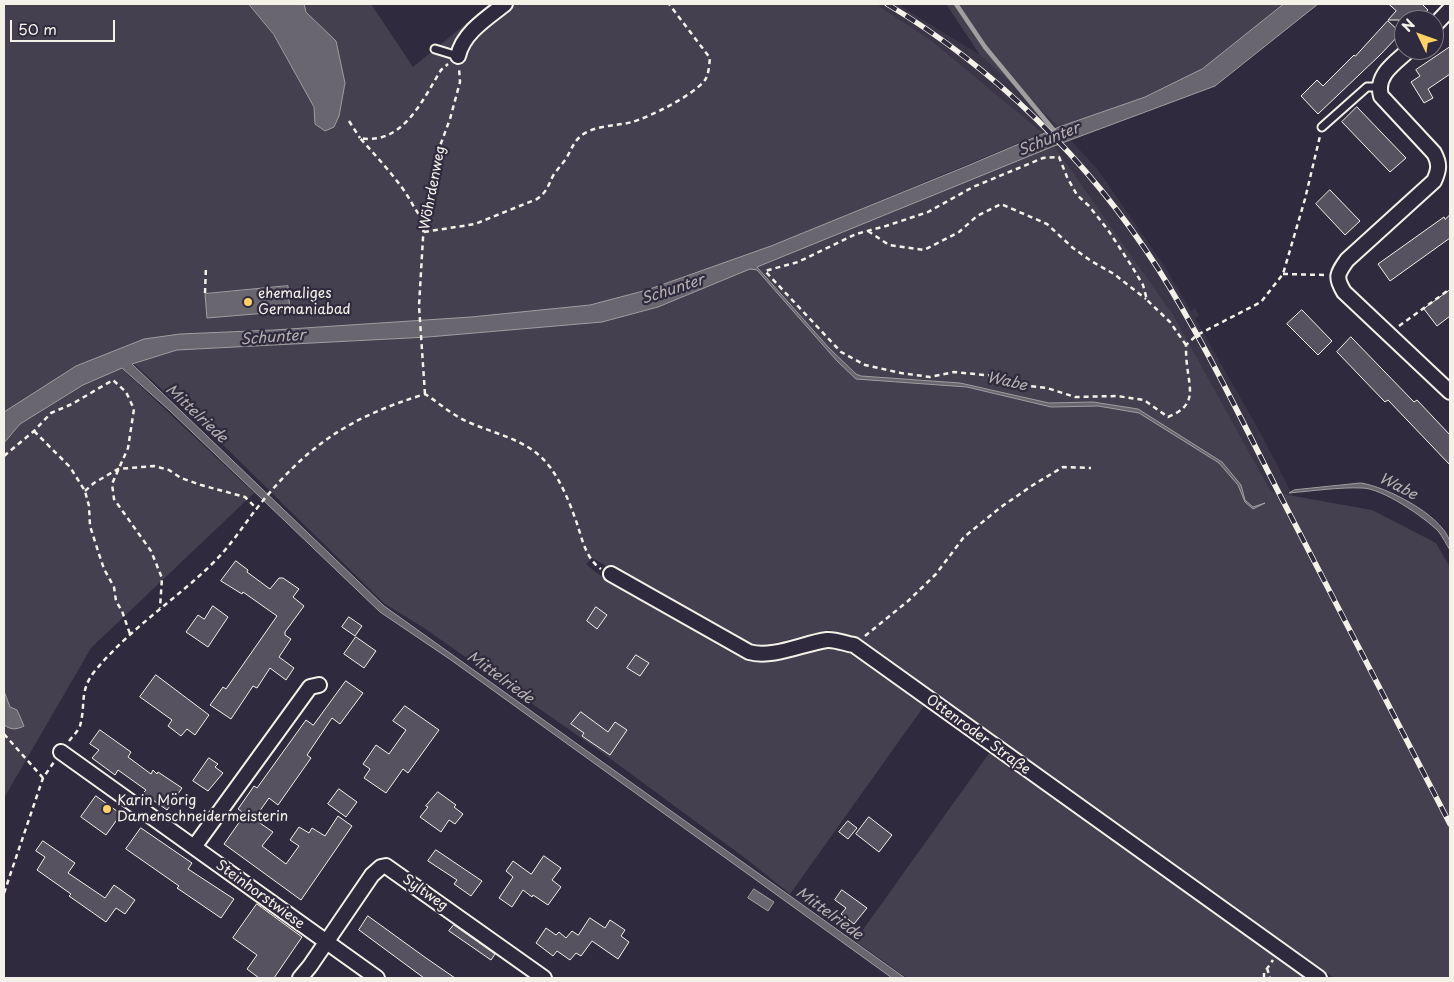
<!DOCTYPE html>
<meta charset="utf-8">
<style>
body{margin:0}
#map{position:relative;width:1454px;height:982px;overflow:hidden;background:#2f2a3d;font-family:"Playpen Sans",sans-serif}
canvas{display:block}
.frame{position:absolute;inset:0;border:5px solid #f4f1e8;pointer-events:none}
.north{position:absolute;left:1394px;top:10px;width:50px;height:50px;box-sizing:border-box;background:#2f2a3d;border:1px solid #7e7a81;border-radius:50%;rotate:312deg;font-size:14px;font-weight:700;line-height:20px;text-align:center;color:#f4f1e8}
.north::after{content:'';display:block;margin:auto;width:18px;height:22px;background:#ffd166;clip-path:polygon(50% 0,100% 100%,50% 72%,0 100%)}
.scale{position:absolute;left:10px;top:20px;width:105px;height:22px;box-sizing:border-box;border:2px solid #f4f1e8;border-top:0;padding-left:6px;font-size:15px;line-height:18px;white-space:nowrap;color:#f4f1e8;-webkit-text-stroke:4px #2f2a3d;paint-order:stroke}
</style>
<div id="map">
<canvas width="1454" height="982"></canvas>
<div class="frame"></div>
<div class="north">N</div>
<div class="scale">50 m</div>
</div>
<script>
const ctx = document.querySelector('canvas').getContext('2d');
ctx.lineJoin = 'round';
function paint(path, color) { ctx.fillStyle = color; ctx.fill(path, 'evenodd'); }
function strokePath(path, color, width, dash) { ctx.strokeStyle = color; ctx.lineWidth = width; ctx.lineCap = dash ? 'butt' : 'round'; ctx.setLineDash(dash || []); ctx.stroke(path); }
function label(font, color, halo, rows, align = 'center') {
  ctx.font = font + ' "Playpen Sans",sans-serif'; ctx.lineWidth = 4.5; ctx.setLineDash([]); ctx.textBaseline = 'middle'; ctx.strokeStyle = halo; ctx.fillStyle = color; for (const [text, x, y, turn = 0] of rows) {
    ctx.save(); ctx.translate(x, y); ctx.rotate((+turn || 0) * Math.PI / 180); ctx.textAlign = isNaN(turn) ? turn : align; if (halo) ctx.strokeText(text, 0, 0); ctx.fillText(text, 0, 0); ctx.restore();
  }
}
paint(new Path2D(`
 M872 4H897L980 55 1059 127 1098 170 1165 267 1191 311 1195 308 1199 316 1195 318 1262 436 1450 800 1054 146 1043 133 932 41Z`), '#3b3647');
paint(new Path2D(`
 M4 4H249L274 36 314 107 316 124 339 116 345 83 336 41 306 11 304 4H371L413 67 490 4H878L880 7 932 41 1043 133 771 246 647 290 590 305 471 317 274 330 180 334 144 339 76 366 4 412Z
 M946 4H1284L1202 69 1145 97 1059 127 980 55Z
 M1054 146 1173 315 1271 492 1372 510 1436 543 1450 567V978H1334L1123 830 858 639 829 630 757 647 703 619 592 558 586 564 598 574 754 662 777 661 830 648 850 652 924 706 790 894 749 861 604 754 424 628 385 604 222 444 134 364 176 350 428 337 602 322 658 307 750 269 757 270 837 361 856 379 967 387 1051 407 1098 406 1139 413 1219 463 1238 485 1245 502 1253 509 1260 505 1253 507 1245 500 1241 485 1222 462 1138 409 1093 402 1049 403 960 383 861 376 856 374 829 348 758 267H756Z
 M121 368 254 493 91 648 4 798V443L20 424 83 385Z
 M990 752 1306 978H907L855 941Z`), '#454050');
const water = new Path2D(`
 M249 4H304L306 12 336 41 345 83 339 116 334 127 325 131 315 124 314 107 274 35Z
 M1284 4H1318L1215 86 1054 146 757 267 829 348 856 374 861 376 960 383 1049 403 1093 402 1138 409 1222 462 1241 485 1245 500 1253 507 1265 503 1253 509 1245 502 1238 485 1219 463 1139 413 1098 406 1051 407 967 387 856 379 837 361 757 270 750 269 658 307 602 322 428 337 177 350 132 364 384 606 905 978H892L451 660 380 612 169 410 122 368 83 385 20 424 4 443V412L76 366 144 339 180 334 274 330 471 317 590 305 647 290 771 246 967 166 1059 127 1145 97 1202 69Z
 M288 286 290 311 207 318 205 294Z
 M1361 483C1387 487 1439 514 1449 539 1451 542 1450 546 1450 550 1446 544 1443 537 1438 531 1424 517 1382 488 1362 488 1340 487 1312 491 1289 493L1294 490Z
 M4 691 10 707 17 710 24 726C16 730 11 730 4 725Z
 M754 889 774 902 768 911 748 898Z`);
paint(water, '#6a6670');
strokePath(water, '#a19ea0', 1);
strokePath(new Path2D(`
 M956 4 985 47 1056 133`), '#a19ea0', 4.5);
const building = new Path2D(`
 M1389 4H1422L1428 10 1418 20H1388L1396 11Z
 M1388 21 1401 33 1380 55 1318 114 1301 96 1317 80 1323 86 1354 55 1355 56Z
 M1450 47V74L1428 89 1433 98 1424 103 1411 82 1420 76 1416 70Z
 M1357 107 1406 158 1390 172 1342 122Z
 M1330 190 1360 221 1345 235 1316 204Z
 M1450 215V238L1390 281 1378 264 1444 217 1445 219Z
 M1450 290V316L1437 326 1424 309Z
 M1302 310 1332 341 1318 355 1287 324Z
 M1351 337 1414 402 1417 400 1450 435V465L1388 400 1385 402 1337 352Z
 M236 561 248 570 247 572 270 589 279 578H283L299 589 293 597 304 606 285 632V635L291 639 279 657 294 668 286 680 270 668 257 688 253 686 231 719 210 705 223 687 226 689 277 616 243 592 242 594 221 581Z
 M213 606 228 617 208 647 186 632 198 615 204 619Z
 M596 607 607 615 597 629 587 621Z
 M349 617 362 626 355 636 342 627Z
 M356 637 376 651 364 668 344 654Z
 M636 655 649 663 640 676 627 668Z
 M156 675 209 715 195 735 187 729 181 736 168 726 172 720 140 697Z
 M346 681 363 693 340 724 332 718 307 755 311 758 278 805 269 798 254 819 273 832 262 846 286 864 299 846 290 840 299 827 309 833 312 828 325 836 338 816 352 826 301 900 224 844 245 814 238 809 254 786 257 788 306 720 313 725Z
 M405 706 439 730 408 773 403 769 386 793 364 778 370 769 363 764 376 745 389 754 406 730 393 721Z
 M581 712 608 732 615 722 627 730 610 755 582 736 584 733 571 724Z
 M100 730 131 752 128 757 151 774 153 770 157 774 158 772 182 788 167 810 143 793 146 790 118 770 115 775 92 758 99 750 90 744Z
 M209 758 218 764 215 767 223 773 208 791 193 781Z
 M339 789 357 802 346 817 328 804Z
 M438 792 456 805 454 807 463 814 455 824 449 820 441 832 420 817 428 807 426 806Z
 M96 796 121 814 106 835 81 817Z
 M869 817 892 835 879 852 856 834Z
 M848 821 857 828 848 839 839 832Z
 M141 828 192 863 188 869 234 899 221 918 177 888 179 886 126 849Z
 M43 841 75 863 68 873 105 898 114 885 135 900 125 914 116 908 106 922 69 896 71 894 37 870 45 857 36 851Z
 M436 850 482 881 471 896 454 884 457 880 428 861Z
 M544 856 561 868 552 880 561 887 548 905 533 895 532 897 523 890 512 907 499 898 513 877 506 871 513 861 531 874Z
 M842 890 867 908 854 924 841 914 846 908 835 900Z
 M257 904 302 937 274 978H259L247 969 257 955 233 938Z
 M368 916 426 958 455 978H424L359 930Z
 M590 918 605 928 610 920 625 930 621 936 629 942 618 959 592 941 581 956 576 953 570 960 557 951 553 956 536 943 546 928 556 935 559 932 566 938 572 931 578 935Z
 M454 925 495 954 491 960 449 931Z`);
paint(building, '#56525f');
strokePath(building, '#f4f1e8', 1);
const service = new Path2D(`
 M435 49 458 56
 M1322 127 1367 87H1379`);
const minor = new Path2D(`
 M1434 26 1450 9
 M1409 50C1395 63 1375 75 1381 96L1434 153C1440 164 1439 170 1434 181L1347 260C1337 274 1335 277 1344 292L1450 392
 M458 56C463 33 487 18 505 4
 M611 574 749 652C772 659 804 643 827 640 835 639 846 644 854 645L1319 978
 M61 752 377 978
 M194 847 310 687 319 685
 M300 978 310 966 372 875 381 867 386 866 544 978`);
strokePath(service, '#f4f1e8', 11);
strokePath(minor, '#f4f1e8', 18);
strokePath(new Path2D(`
 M349 121 360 138
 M424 221C415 211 411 200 403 189 390 171 375 155 360 138 403 146 423 99 441 70L448 64
 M868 231 889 245 924 250 959 232 977 216 1001 204 1047 224 1073 248 1091 261 1114 274 1146 299
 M424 232 475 224 537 199C548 191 548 185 554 174 558 169 562 164 566 159 572 148 575 138 587 132 601 125 617 126 632 122 650 117 694 95 705 80 709 74 709 65 710 58L669 4
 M1283 274 1326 275
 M205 293 206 266
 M1399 326 1450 289
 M1186 345 1170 322 1147 300 1143 285 1131 265 1108 230 1089 206 1077 195 1067 177 1059 157 1043 158 973 187 928 212 886 226 856 234 798 262 765 271 841 352 865 365 901 373 930 377 954 372 995 376 1013 384 1047 388 1075 397 1117 396 1144 400 1168 417C1197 405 1190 391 1187 365 1186 358 1186 351 1186 345L1197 335 1261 302 1283 274 1305 199 1320 136
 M425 394 419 306 424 221 437 154 450 119 460 82 459 68
 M34 431 70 467 85 491 89 506 90 526 99 554 104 569 114 587 116 601 122 611 130 634
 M4 456 34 431 51 413 72 404 113 380 126 392 134 409 128 448 112 484 114 499 151 551 162 578 160 608
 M85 491 94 483 118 469 154 466 169 470 181 478 201 485 245 497 257 509
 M865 636 908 601 936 574 964 537 1001 507 1033 485 1063 467 1091 468
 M4 734 43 778
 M69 741C73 736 78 731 80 726 86 704 79 692 94 672 102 662 111 653 120 644 149 616 182 593 211 565 231 546 244 524 261 503 310 443 351 417 425 394 439 403 451 414 466 421 496 435 529 439 550 467 561 482 569 501 575 518 582 536 584 557 601 569
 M4 893 43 778 54 762
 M1267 968 1270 978
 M1264 978V973L1273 960`), '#f4f1e8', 2.5, [5, 4]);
strokePath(service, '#2f2a3d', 7);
strokePath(minor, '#2f2a3d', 14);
const rail = new Path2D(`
 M887 4C996 69 1088 160 1157 267 1204 341 1242 421 1282 499 1338 607 1394 716 1450 824`);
strokePath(rail, '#f4f1e8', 5.5);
strokePath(rail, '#2f2a3d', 4, [11]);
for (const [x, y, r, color] of [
 [248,302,5,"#ffd166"],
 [107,809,5,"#ffd166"]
]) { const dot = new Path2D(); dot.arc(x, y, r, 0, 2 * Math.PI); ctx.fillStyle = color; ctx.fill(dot); strokePath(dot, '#2f2a3d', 2); }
label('14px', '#f4f1e8', '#2f2a3d', [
 ["Wöhrdenweg",433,188,-79],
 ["Ottenroder Straße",978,735,36],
 ["Syltweg",425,893,35],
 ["Steinhorstwiese",260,895,36]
]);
label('14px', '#f4f1e8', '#2f2a3d', [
 ["ehemaliges",258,294],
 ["Germaniabad",258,310],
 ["Karin Mörig",117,801],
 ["Damenschneidermeisterin",117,817]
], 'left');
label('italic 15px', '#b6b2b2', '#2f2a3d', [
 ["Schunter",1049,140,-22],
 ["Schunter",673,290,-18],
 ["Schunter",273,338,-4],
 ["Wabe",1007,382,13],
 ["Mittelriede",196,414,43],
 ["Wabe",1398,487,27],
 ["Mittelriede",500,678,36],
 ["Mittelriede",829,914,36]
]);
</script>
